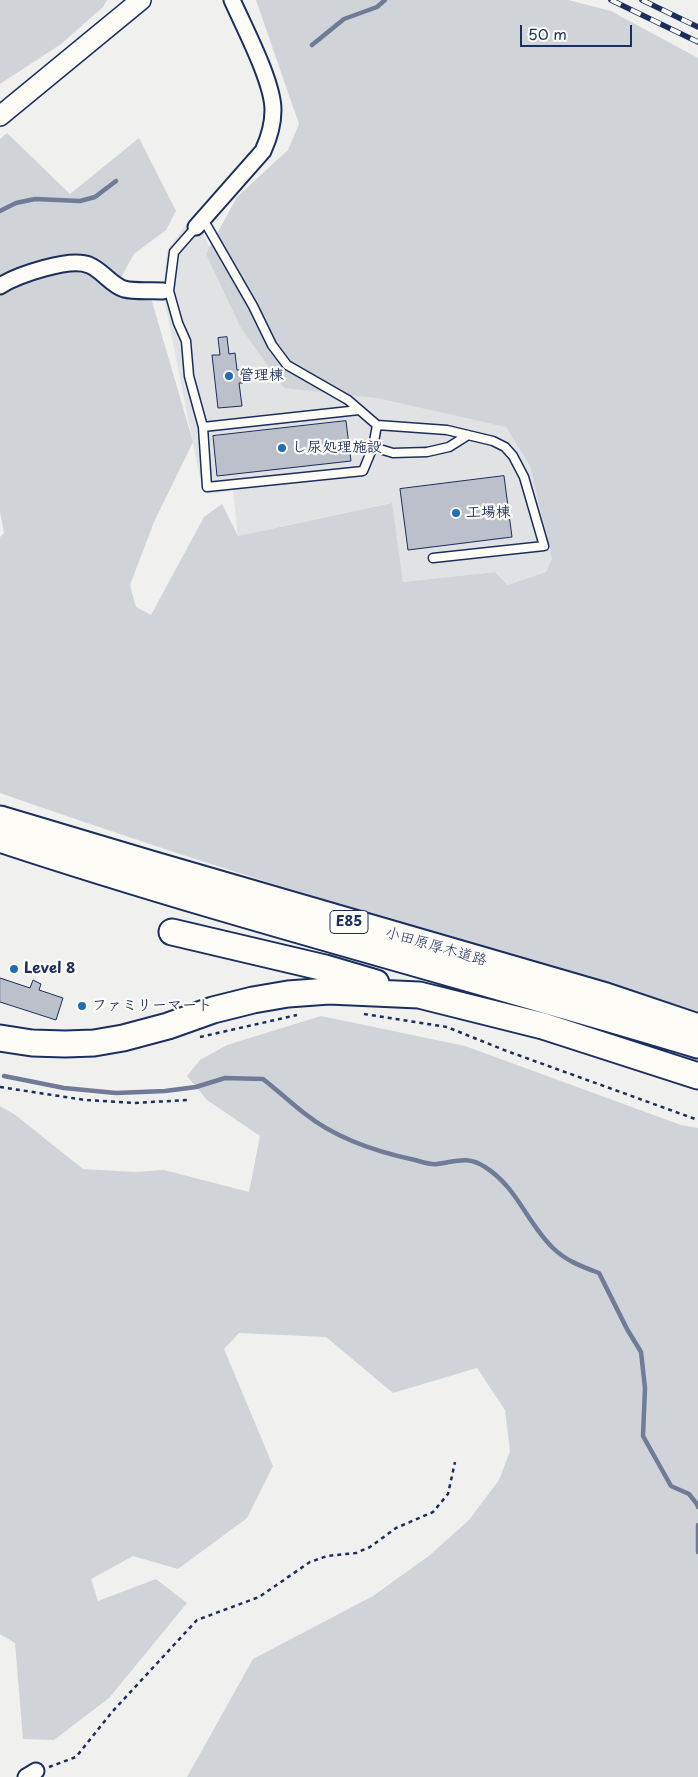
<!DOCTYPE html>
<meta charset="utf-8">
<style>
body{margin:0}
#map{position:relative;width:698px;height:1777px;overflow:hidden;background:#f0f0ee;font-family:"Playpen Sans",sans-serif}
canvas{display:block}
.scale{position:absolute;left:520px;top:25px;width:112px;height:22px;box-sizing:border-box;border:2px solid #1b2f5e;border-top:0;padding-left:6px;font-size:15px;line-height:18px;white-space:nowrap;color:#1b2f5e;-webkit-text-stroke:4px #fdfcf7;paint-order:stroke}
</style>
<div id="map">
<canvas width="698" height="1777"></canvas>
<div class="scale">50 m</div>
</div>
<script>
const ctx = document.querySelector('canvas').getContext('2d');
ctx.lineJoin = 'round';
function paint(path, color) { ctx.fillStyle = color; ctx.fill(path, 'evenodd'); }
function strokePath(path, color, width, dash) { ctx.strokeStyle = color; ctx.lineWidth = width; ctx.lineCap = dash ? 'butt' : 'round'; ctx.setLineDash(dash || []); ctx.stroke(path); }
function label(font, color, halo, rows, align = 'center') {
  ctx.font = font + ' "Playpen Sans","Klee One",sans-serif'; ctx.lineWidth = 4.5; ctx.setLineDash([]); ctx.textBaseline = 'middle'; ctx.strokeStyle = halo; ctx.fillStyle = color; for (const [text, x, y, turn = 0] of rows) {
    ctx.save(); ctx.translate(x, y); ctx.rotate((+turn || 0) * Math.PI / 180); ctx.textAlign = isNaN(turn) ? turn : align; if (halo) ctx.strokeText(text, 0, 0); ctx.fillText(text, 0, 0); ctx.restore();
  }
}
paint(new Path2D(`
 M189 220 203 233 208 245 258 265 506 427 530 466 553 559 546 572 508 585 495 572 403 582 391 503 238 536 233 491 208 494 202 488 163 293 167 251Z`), '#e0e2e3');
paint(new Path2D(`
 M0 0H107L103 7 61 44 0 84Z
 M256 0H568L611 11 698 58V1011C464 943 230 874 0 793V537L4 533 0 512V139L7 133 70 194 139 138 176 211 166 230 134 254 112 293 151 298 193 442 154 522 130 585 136 607 151 615 204 517 222 504 238 536 392 503 403 582 495 572 508 585 546 572 552 559 530 466 506 427 377 398 284 388 241 328 206 254 237 197 288 150 299 124Z
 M321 1016 465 1046 681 1125 698 1128V1777H187L253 1659 373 1596 430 1555 469 1520 499 1480 510 1451 505 1410 477 1368 393 1393 326 1337 239 1333 224 1349 273 1466 247 1518 178 1569 133 1556 91 1579 98 1601 156 1579 187 1603 109 1698 54 1740 23 1739 15 1643 0 1634V1106L14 1114 83 1169 135 1172 164 1170 249 1192 260 1136 207 1100 187 1076 200 1060 227 1045Z`), '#d0d3d8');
strokePath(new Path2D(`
 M312 45 344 19 377 7 385 0
 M0 211 16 203 35 199 80 201 95 197 116 181
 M4 1076 64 1088 116 1093 165 1091 196 1087 225 1078 263 1079C277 1090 290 1102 304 1113 335 1138 377 1152 415 1160 422 1162 431 1165 437 1164 455 1162 467 1155 485 1167 517 1187 527 1223 553 1248 566 1261 583 1267 599 1273L627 1329 641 1352 645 1388 643 1436 671 1486 689 1494 697 1504 698 1507
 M698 1525V1552`), '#6f7b97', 4.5);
const building = new Path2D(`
 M227 337 229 354 235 353 237 370H242L243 383H239L242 406 218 408 212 355H220L218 338Z
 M346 421 351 461 217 476 213 436Z
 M504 476 512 537 408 550 400 489Z
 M0 978 30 988 33 980 41 984 39 990 63 998 56 1020 0 1002Z`);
paint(building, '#bbc0ca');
strokePath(building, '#1b2f5e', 1);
const service = new Path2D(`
 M203 219 253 306 272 345 287 365 348 400 377 425 447 430 493 441 505 447 513 456 524 477 544 546 433 558
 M196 227 174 252 169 291 178 323 186 341 189 376 203 427 207 487 363 471 373 447
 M377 425 373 447 393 453 427 452 449 447 468 435
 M203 427 359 410`);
const minor = new Path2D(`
 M196 227 263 151C269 138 273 124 273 110 273 82 244 27 232 0
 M0 286C17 275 70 257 89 265 102 270 111 285 124 289 136 292 151 290 163 291
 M26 1777 36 1771`);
const tertiary = new Path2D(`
 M0 116 141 0`);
const trunk = new Path2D(`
 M0 819 151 864 606 996 698 1027
 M0 839C230 915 466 975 698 1045
 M172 932 325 968 376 983
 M0 1038 32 1043 65 1044 94 1043 123 1038 168 1026 213 1010 253 1000 288 994 329 991 419 995 543 1026 698 1076`);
strokePath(service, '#1b2f5e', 11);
strokePath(minor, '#1b2f5e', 19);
strokePath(tertiary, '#1b2f5e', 22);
strokePath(trunk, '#1b2f5e', 29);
strokePath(new Path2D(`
 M364 1014 447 1027 504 1050 698 1120
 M200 1037 297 1015
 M0 1087 85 1100 134 1103 188 1100
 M49 1767 76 1757 112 1712 197 1620 259 1597 310 1562 327 1556 356 1553 370 1547 396 1528 433 1512 448 1494 455 1462`), '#1b2f5e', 2.5, [4, 4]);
strokePath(service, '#fdfcf7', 8);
strokePath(minor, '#fdfcf7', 15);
strokePath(tertiary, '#fdfcf7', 19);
strokePath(trunk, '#fdfcf7', 25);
const rail = new Path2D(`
 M611 0 698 42
 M642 0 698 27`);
strokePath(rail, '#1b2f5e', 5.5);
strokePath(rail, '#fdfcf7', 4, [11]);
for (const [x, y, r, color] of [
 [229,376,5,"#1f6fb2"],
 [282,448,5,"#1f6fb2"],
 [456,513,5,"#1f6fb2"],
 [14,969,5,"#1f6fb2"],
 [82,1006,5,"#1f6fb2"]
]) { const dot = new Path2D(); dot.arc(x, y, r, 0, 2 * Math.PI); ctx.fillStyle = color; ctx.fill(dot); strokePath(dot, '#fdfcf7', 2); }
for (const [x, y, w] of [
 [349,922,38]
]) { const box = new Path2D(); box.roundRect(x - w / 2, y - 11.5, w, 23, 4); ctx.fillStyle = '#fdfcf7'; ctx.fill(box); strokePath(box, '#1b2f5e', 1); }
label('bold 14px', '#1b2f5e', null, [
 ["E85",349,922]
]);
label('bold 15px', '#1b2f5e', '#fdfcf7', [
 ["管理棟",239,376],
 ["し尿処理施設",292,448],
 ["工場棟",466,513],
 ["Level 8",24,969],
 ["ファミリーマート",92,1006]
], 'left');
label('15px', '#1b2f5e', '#fdfcf7', [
 ["小田原厚木道路",436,947,16]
]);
</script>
